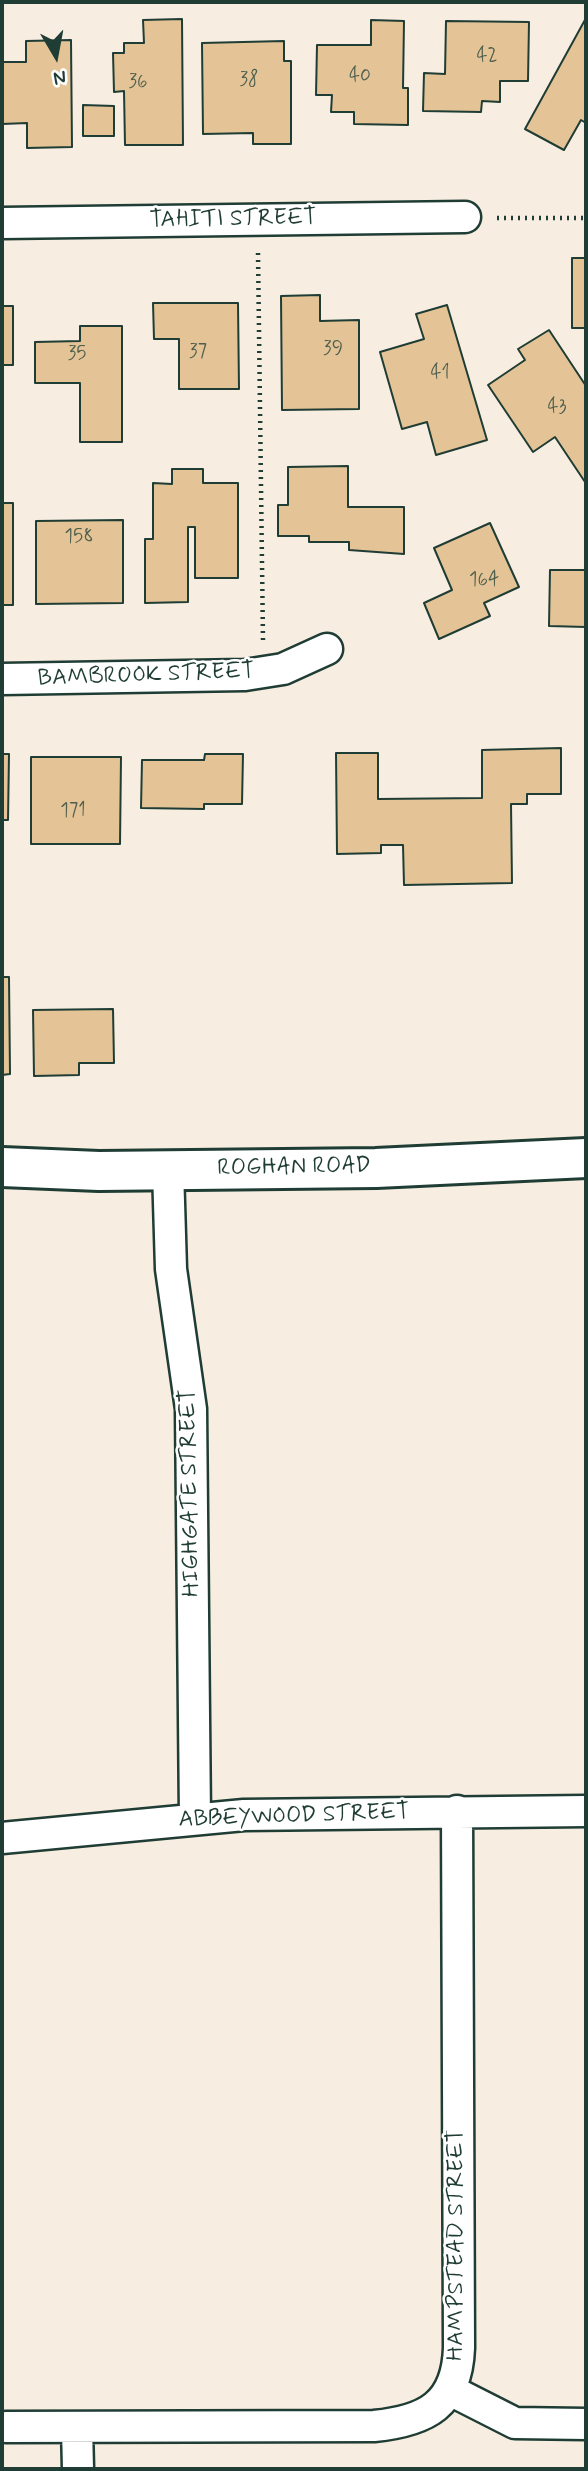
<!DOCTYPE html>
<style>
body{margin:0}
#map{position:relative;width:588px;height:2471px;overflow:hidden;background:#f7ede0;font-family:Mynerve,sans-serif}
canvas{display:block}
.frame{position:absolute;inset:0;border:4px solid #1f3d34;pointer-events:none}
.north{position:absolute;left:21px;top:21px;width:70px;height:70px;-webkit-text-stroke:5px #fff;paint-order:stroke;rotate:170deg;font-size:19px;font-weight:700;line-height:28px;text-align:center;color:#1f3d34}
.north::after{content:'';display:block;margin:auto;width:24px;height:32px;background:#1f3d34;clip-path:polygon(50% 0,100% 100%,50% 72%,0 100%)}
</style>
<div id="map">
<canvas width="588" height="2471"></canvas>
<div class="frame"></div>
<div class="north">N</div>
</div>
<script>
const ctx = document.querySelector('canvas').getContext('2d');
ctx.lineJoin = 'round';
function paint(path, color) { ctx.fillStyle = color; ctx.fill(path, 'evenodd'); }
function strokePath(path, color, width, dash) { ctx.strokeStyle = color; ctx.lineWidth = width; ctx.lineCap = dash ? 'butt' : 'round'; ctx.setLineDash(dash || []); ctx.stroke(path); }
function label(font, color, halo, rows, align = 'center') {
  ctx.font = font + ' Mynerve,sans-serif'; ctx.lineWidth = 5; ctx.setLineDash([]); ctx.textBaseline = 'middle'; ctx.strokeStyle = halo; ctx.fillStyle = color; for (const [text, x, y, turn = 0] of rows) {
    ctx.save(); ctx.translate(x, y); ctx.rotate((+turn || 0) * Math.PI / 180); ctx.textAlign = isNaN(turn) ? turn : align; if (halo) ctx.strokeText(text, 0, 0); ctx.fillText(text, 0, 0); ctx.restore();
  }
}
const building = new Path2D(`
 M586 18V123L581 120 564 150 525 129Z
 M182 19 183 145H125L124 91 114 92 113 53H124V43H144L143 20Z
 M371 20 404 21 403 88H408V125L354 124V112H331L332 95H316L317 45H371Z
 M446 21 529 22 528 81H500V102L482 101 481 112 423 111 424 73 445 74Z
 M71 40 72 147 27 148V123L2 124V62H26V41Z
 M284 41V61H291V144H253V133L203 134 202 43Z
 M83 105 114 106V136H83Z
 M572 258H586V328H572Z
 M320 295V321L359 320V409L282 410 281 296Z
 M153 303H238L239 389H179V339H154Z
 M447 305 487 440 436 455 427 422 402 429 380 352 424 339 416 314Z
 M2 306H13V365H2Z
 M80 326H122V442H80V383H35V342L80 341Z
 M549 330 586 386 585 482 555 437 533 452 488 385 525 360 518 349Z
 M348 466V507H404V554L349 550V542H309V536H278V505H288V467Z
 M172 469H203V483H238V578H195V527H188V602L145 603V539H153V483L172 484Z
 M2 503H13V605H2Z
 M123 520V603L36 604V521Z
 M490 523 519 587 484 603 490 616 439 639 424 603 452 590 434 548Z
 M550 570H586V627L549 626Z
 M561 748V794H527V804H511L512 883 404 885 403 845H381V853L337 854 336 753H378V799L482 798V750Z
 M2 754H9L8 820H2Z
 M205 754H243L242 804H204V809L141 808 142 760H204Z
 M31 757H121L120 844H31Z
 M2 977H9L10 1074 2 1075Z
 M113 1009 114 1063H79V1075L34 1076 33 1010Z`);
paint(building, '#e4c497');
strokePath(building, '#1f3d34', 2);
const street = new Path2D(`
 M2 223 465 217
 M2 679 245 675 283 669 327 649
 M168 1169 171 1269 191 1409 195 1819
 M2 1838 244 1815 586 1811
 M450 2390 515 2423 586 2424
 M6 2427 374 2426C426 2421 457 2405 459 2348L457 1811
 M77 2427 78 2469`);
const secondary = new Path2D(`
 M2 1167 99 1171 376 1168 586 1158`);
strokePath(street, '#1f3d34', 35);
strokePath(secondary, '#1f3d34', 44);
strokePath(new Path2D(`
 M497 218H586
 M258 253 263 640`), '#1f3d34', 4.5, [2, 5]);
strokePath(street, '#fff', 30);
strokePath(secondary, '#fff', 38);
label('19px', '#505f4d', null, [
 ["42",487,57],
 ["40",360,77],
 ["38",249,81],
 ["36",138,83],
 ["39",333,350],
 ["37",198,353],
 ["35",77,355],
 ["41",440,374],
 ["43",557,408],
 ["158",79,538],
 ["164",484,581],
 ["171",73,812]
]);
label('23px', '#1f3d34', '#fff', [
 ["TAHITI STREET",233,220,-1],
 ["BAMBROOK STREET",146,676,-2],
 ["ROGHAN ROAD",294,1168,-1],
 ["HIGHGATE STREET",191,1493,-91],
 ["ABBEYWOOD STREET",294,1817,-2],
 ["HAMPSTEAD STREET",457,2245,-90]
]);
</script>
